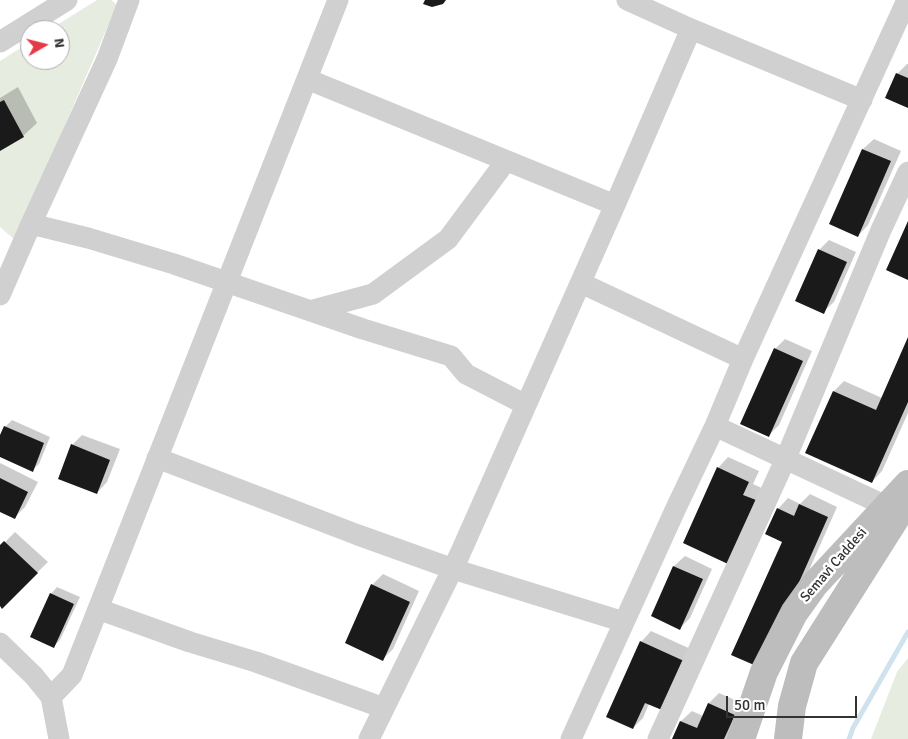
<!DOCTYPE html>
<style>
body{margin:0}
#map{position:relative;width:908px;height:739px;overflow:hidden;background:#fff;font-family:Signika,sans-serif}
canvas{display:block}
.north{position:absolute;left:20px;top:20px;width:50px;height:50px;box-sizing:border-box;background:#fff;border:1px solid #adadad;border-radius:50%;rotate:82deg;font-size:14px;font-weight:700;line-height:20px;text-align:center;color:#333}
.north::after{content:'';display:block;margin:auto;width:18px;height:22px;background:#e63946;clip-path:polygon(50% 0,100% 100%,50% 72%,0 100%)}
.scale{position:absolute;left:726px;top:696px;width:131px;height:22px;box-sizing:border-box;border:2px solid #333;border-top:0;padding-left:6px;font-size:15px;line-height:18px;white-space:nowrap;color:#333;-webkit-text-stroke:4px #fff;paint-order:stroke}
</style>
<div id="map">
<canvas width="908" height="739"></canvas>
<div class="north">N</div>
<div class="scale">50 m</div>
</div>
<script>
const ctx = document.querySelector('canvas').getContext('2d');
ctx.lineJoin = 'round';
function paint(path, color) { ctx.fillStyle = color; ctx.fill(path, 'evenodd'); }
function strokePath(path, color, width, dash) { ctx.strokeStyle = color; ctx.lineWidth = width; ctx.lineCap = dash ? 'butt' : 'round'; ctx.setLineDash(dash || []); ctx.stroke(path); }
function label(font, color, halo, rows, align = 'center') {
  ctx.font = font + ' Signika,sans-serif'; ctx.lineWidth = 5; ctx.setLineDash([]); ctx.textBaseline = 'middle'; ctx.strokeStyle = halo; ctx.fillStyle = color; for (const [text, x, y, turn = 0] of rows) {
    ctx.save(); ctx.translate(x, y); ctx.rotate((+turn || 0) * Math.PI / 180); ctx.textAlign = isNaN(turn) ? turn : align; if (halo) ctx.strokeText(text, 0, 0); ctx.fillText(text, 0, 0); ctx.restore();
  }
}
paint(new Path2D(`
 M97 0H111L117 5 15 240 0 227V61L30 42V60H60V30H49Z
 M908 658V739H871L897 672Z`), '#e6ecdf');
paint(new Path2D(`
 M907 64H908V107L897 74Z
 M18 87 37 123 23 136 0 149V98Z
 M874 139 901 151 868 225 858 236 830 223 863 149Z
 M829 240 856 252 834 302 823 312 819 250Z
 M785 339 812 351 779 425 769 435 775 349Z
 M908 341V413L882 471 872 482 807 453 834 391 844 381 882 398Z
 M12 420 50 437 39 464 32 470 0 456V437L5 427Z
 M82 435 120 449 107 482 97 493 72 445Z
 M728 457 759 471 753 484 766 490 738 552 718 468Z
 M0 463 38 482 25 507 14 518 0 511Z
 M810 494 837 507 771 656 784 541 778 509 788 498 800 504Z
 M15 532 48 562 2 607 0 604V547Z
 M685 556 712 569 690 618 680 628 652 616 674 566Z
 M383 574 419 591 393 649 383 659 372 585Z
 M57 587 80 597 60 640 54 646 51 594Z
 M651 631 693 650 649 704 643 718 633 728 641 642Z
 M719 693 744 704 729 739H674L681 721 692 711 703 716 709 703Z`), '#0003');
strokePath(new Path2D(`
 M849 739 853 728 908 632`), '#cfe2ee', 5);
paint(new Path2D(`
 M425 0H446L443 4 432 7 423 4Z
 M896 73 908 78V108L885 98Z
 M4 100 24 137 0 151V102Z
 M862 149 891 161 858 237 829 224Z
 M908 221V280L886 270Z
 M818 249 847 262 824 314 795 301Z
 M908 337V402L872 483 805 453 833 391 876 410Z
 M774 348 803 361 769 437 740 424Z
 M4 426 44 443 33 472 0 457V435Z
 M71 444 110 460 97 494 58 479Z
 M717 467 749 482 743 495 756 500 728 564 683 543Z
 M0 478 28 492 15 519 0 512Z
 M799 504 828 517 761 668 731 655 782 542 765 534 777 508 794 516Z
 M4 541 38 573 2 609 0 606V545Z
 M673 566 703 579 680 630 651 616Z
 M371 584 410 602 383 661 345 643Z
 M50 593 74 604 54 648 30 637Z
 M640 641 684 661 662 710 645 703 633 729 606 717Z
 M708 703 735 715 724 739H672L680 721 697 728Z`), '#1a1a1a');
strokePath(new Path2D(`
 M627 0 691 29 862 100
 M0 42 67 0
 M307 79 615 205
 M31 224 88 238 174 264 363 329 451 356 466 374 526 405
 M581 283 743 359
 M0 295 31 224 107 59 129 0
 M310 311 373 294 448 239 506 161
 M715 426 886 506
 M157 458 358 535 453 569 624 622
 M98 609 190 642 256 662 384 708
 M0 643 34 676 51 697 59 739
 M51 697 72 675 338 0
 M369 739 459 556 615 205 691 29
 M571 739 676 508 715 426 743 359 907 0
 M658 739 786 458 881 230 908 172`), '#d0d0d0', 21);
strokePath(new Path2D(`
 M741 739 764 672 794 613 814 585 908 484
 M788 739 792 706 804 663 906 502`), '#bdbdbd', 28);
label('14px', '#333', '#fff', [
 ["Semavi Caddesi",834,565,-49]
]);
</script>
